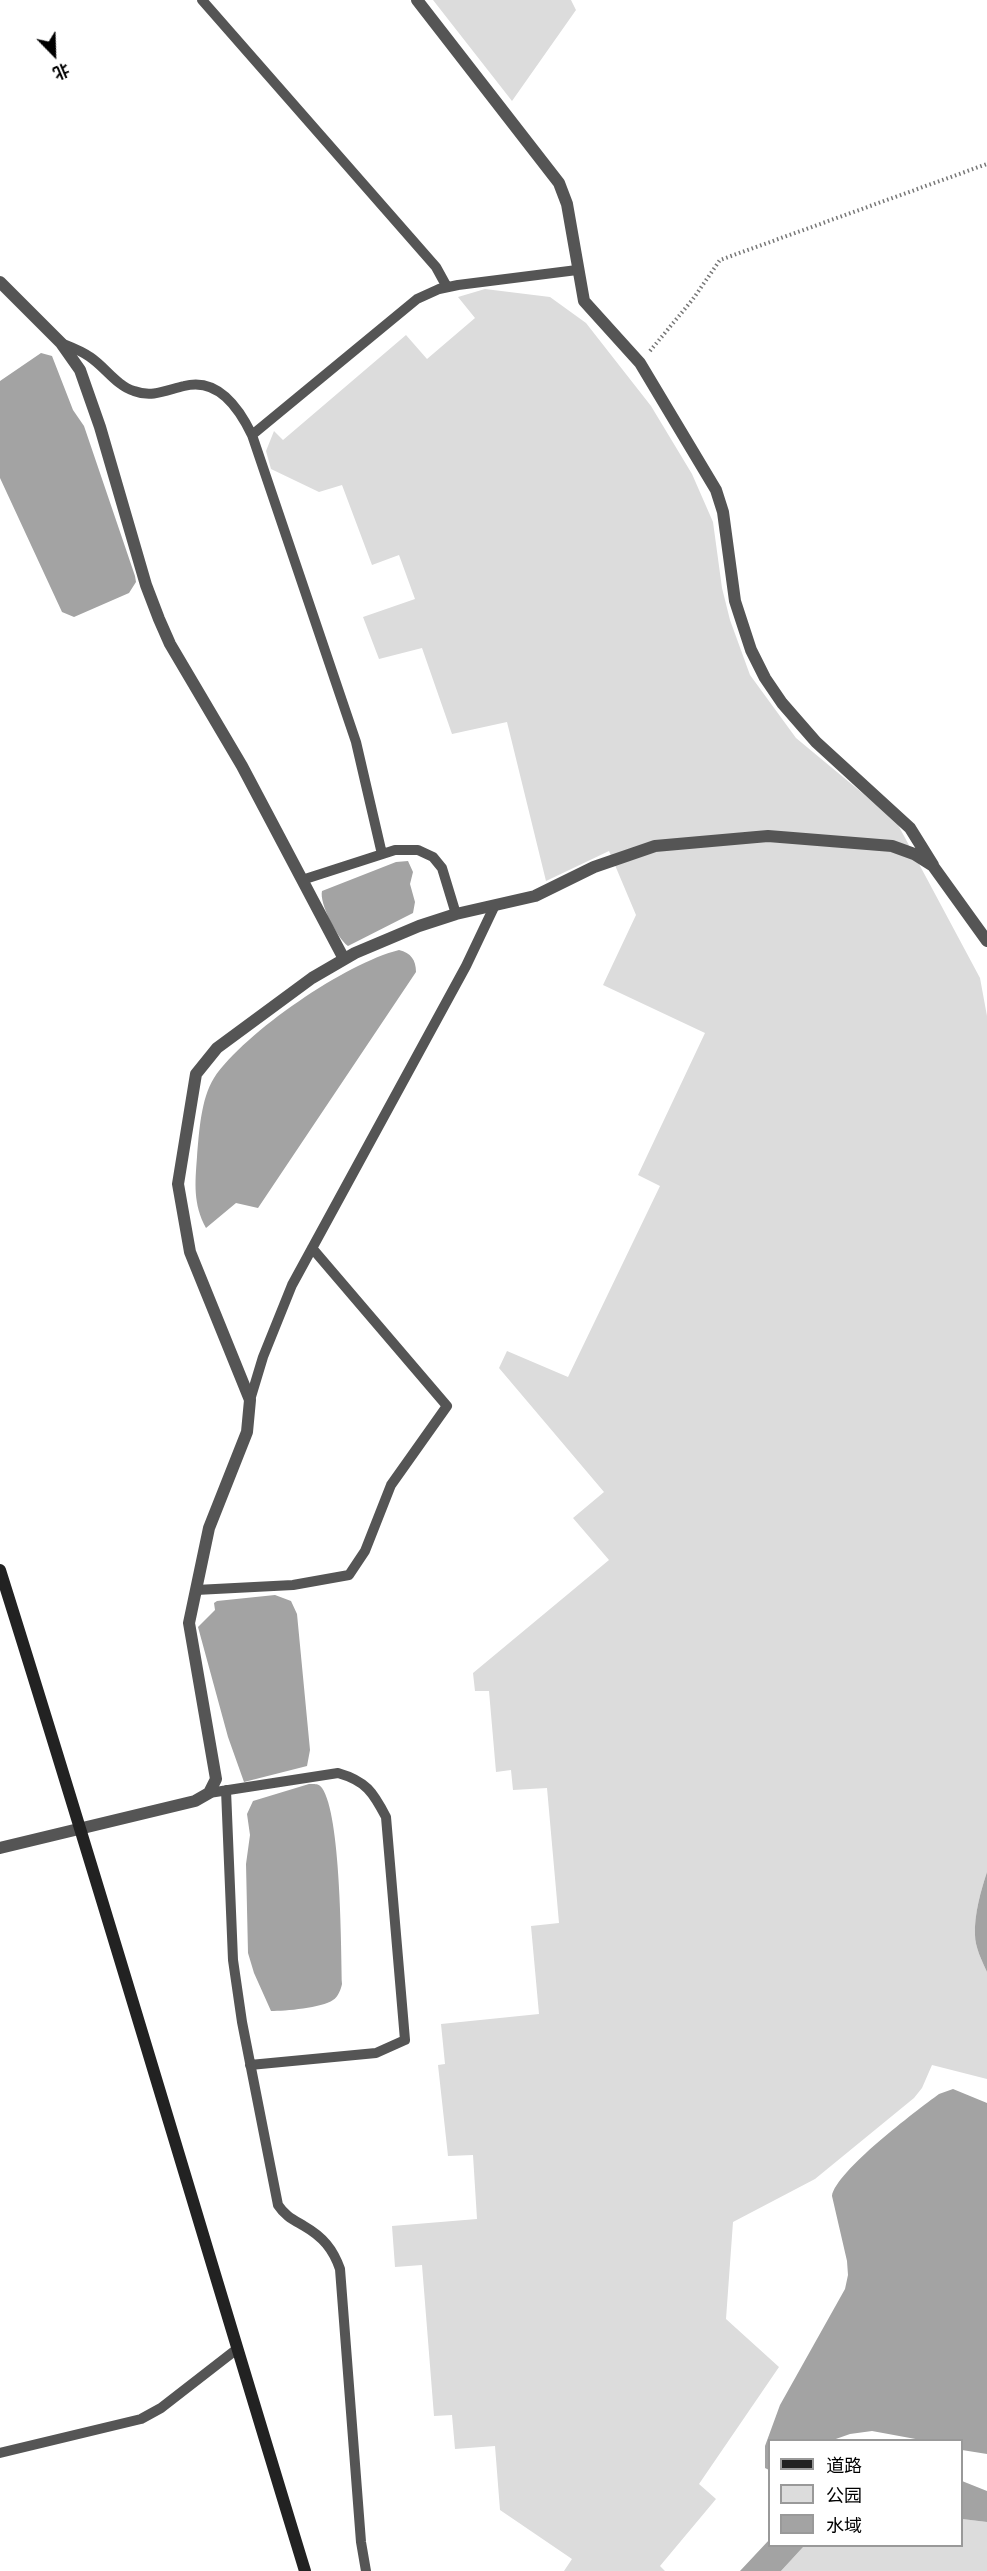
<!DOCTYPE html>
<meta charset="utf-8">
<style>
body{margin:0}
#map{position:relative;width:987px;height:2571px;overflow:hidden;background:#fff;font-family:"Alegreya Sans","Noto Sans SC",sans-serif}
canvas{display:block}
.legend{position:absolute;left:768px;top:2439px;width:195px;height:108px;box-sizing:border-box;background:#fff;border:2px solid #999;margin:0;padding:8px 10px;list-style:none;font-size:18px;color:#000}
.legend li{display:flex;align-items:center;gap:12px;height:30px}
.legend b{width:30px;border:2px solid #999}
.north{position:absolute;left:24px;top:24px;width:60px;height:60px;-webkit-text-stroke:4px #fff;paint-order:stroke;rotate:157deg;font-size:16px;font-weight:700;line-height:24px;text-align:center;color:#000}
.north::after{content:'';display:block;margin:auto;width:21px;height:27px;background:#000;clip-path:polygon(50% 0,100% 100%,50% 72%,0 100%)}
</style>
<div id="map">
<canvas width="987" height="2571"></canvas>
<ul class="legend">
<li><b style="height:8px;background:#222"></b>道路</li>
<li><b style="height:16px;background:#dcdcdc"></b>公园</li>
<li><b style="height:16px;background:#a3a3a3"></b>水域</li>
</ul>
<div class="north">北</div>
</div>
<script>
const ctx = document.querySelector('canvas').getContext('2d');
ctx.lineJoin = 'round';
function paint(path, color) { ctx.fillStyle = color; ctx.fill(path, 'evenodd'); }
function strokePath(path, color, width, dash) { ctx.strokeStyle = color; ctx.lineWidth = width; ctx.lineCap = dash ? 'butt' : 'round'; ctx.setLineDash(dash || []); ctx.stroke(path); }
paint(new Path2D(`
 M433 0H571L576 10 512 101Z
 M485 289 550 297 586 323 651 406 692 474 713 522 722 588 730 620 750 675 796 738 896 821 980 978 987 1016V1872C981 1890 974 1915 975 1935 975 1947 982 1961 987 1972V2079L932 2065 922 2088 914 2098 815 2179 733 2222 726 2319 779 2367 699 2484 716 2499 660 2566 665 2571H564L572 2559 500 2510 495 2446 455 2449 452 2415 434 2416 422 2265 395 2267 392 2226 477 2219 473 2155 448 2156 438 2065 445 2064 441 2024 539 2014 531 1926 559 1923 547 1788 513 1790 511 1770 496 1772 489 1691H475L473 1673 609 1560 573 1518 604 1492 499 1368 507 1351 568 1377 660 1186 638 1175 705 1033 603 985 636 915 609 851 546 881 507 722 452 734 422 648 379 659 363 617 415 599 399 555 372 565 342 485 319 492 271 469 266 451 274 431 283 440 406 335 427 359 475 318 458 297Z
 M962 2519 987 2522V2571H781L804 2546H962Z`), '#dcdcdc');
paint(new Path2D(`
 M41 353 52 356 73 410 84 426 135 576 136 582 129 593 74 617 62 612 0 478V381Z
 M408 861 413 872 410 884 415 902 413 913 348 946C337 938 319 903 322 891L396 862Z
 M399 950C411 953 416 960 416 972L258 1208 236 1203 206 1228C193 1204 195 1183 197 1157 199 1133 201 1098 214 1078 245 1032 346 963 399 950Z
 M275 1595 291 1601 297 1614 310 1750 307 1766 244 1782 228 1737 198 1627 215 1610 214 1603 217 1601Z
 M309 1784C314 1784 319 1783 322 1788 341 1815 341 1945 342 1984 341 1989 338 1997 333 2000 322 2008 285 2011 271 2011L254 1973 248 1953 246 1864 250 1835 247 1814 253 1801Z
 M987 1872V1972C982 1961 975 1947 975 1935 974 1915 981 1890 987 1872Z
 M953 2089 987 2103V2454L962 2450V2440H921L872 2431 850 2434 833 2440H770L769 2470 765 2468V2446L780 2405 845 2289 848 2275 847 2261 832 2196C836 2171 916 2111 939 2094Z
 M962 2481 987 2491V2522L962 2519Z
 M769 2540 770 2546H804L781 2571H740Z`), '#a3a3a3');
strokePath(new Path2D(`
 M650 351 693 299 720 260 987 164`), '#777', 4, [1.5, 3]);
strokePath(new Path2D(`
 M202 0 436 267 447 287
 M61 343C71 347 82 351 90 357 105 367 117 386 134 391 152 398 167 390 184 386 218 377 239 408 252 435L356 742 382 854
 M252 435 417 299 439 289 458 285 577 270
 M302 880 395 850H418L433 857 442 868 456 914
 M250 1400 263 1357 292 1285 466 966 495 905
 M196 1590 293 1585 349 1575 365 1551 391 1485 447 1406 312 1248
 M226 1790 233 1960 242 2022 278 2205C285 2216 294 2220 304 2226 323 2237 333 2249 340 2269L361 2542 366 2571
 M209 1793 338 1773C366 1781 373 1792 386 1817L405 2040 376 2053 250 2065
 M0 2453 141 2419 161 2408 237 2349`), '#555', 10);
strokePath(new Path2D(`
 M417 0 559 183 567 204 584 301 640 363 716 490 723 512 735 601 751 650 765 678 782 703 816 742 910 828 933 865
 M0 282 61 343 80 370 100 427 146 585 159 619 170 644 242 766 344 959
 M0 1848 195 1801 209 1793 216 1779 189 1623 209 1528 247 1432 250 1400 190 1252 178 1184 196 1074 217 1048 312 978 355 953 419 926 456 914 535 896 594 867 655 846 768 836 892 846 914 854 933 866 987 941`), '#555', 12);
strokePath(new Path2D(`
 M0 1570C105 1903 203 2238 305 2571`), '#222', 12);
</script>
